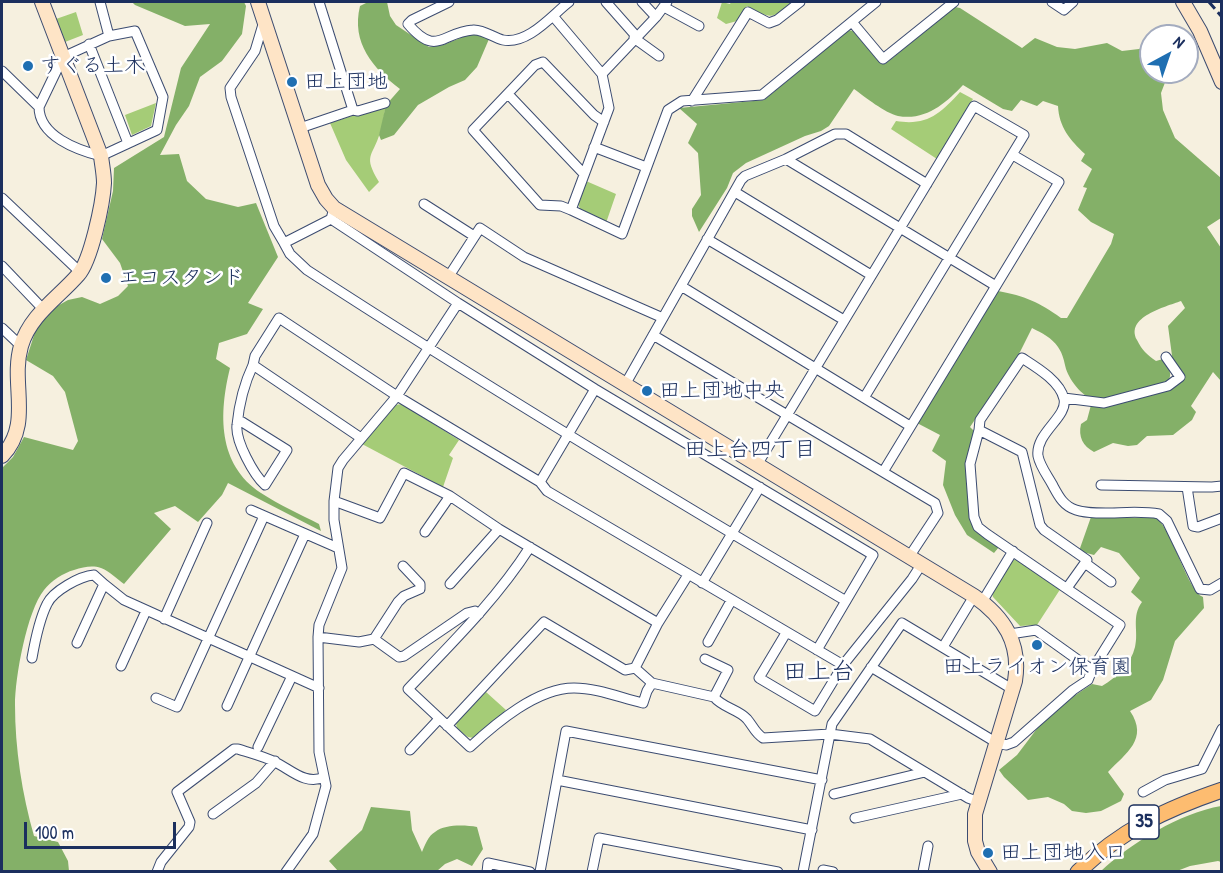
<!DOCTYPE html>
<meta charset="utf-8">
<style>
body{margin:0}
#map{position:relative;width:1223px;height:873px;overflow:hidden;background:#f6f0df;font-family:"Patrick Hand",sans-serif}
canvas{display:block}
.frame{position:absolute;inset:0;border:3px solid #1b2f5e;pointer-events:none}
.north{position:absolute;left:1139px;top:24px;width:60px;height:60px;box-sizing:border-box;background:#fff;border:2px solid #a4acbf;border-radius:50%;rotate:40deg;font-size:16px;font-weight:700;line-height:24px;text-align:center;color:#1b2f5e}
.north::after{content:'';display:block;margin:auto;width:21px;height:27px;background:#1f6fb2;clip-path:polygon(50% 0,100% 100%,50% 72%,0 100%)}
.scale{position:absolute;left:24px;top:822px;width:152px;height:27px;box-sizing:border-box;border:3px solid #1b2f5e;border-top:0;padding-left:8px;font-size:18px;line-height:21px;white-space:nowrap;color:#1b2f5e;-webkit-text-stroke:4px #fff;paint-order:stroke}
</style>
<div id="map">
<canvas width="1223" height="873"></canvas>
<div class="frame"></div>
<div class="north">N</div>
<div class="scale">100 m</div>
</div>
<script>
const ctx = document.querySelector('canvas').getContext('2d');
ctx.lineJoin = 'round';
function paint(path, color) { ctx.fillStyle = color; ctx.fill(path, 'evenodd'); }
function strokePath(path, color, width, dash) { ctx.strokeStyle = color; ctx.lineWidth = width; ctx.lineCap = dash ? 'butt' : 'round'; ctx.setLineDash(dash || []); ctx.stroke(path); }
function label(font, color, halo, rows, align = 'center') {
  ctx.font = font + ' "Patrick Hand","Klee One",sans-serif'; ctx.lineWidth = 5; ctx.setLineDash([]); ctx.textBaseline = 'middle'; ctx.strokeStyle = halo; ctx.fillStyle = color; for (const [text, x, y, turn = 0] of rows) {
    ctx.save(); ctx.translate(x, y); ctx.rotate((+turn || 0) * Math.PI / 180); ctx.textAlign = isNaN(turn) ? turn : align; if (halo) ctx.strokeText(text, 0, 0); ctx.fillText(text, 0, 0); ctx.restore();
  }
}
paint(new Path2D(`
 M722 2 730 4 731 2H793C772 20 771 19 747 6L737 21 726 24 717 18Z
 M76 12 83 35 65 42 56 19Z
 M960 92 973 99 937 159 891 129 896 121C927 126 940 114 960 92Z
 M156 103 151 126 132 135 125 115Z
 M386 105C384 114 383 124 380 133 372 158 363 155 379 182L369 192 346 160 330 123Z
 M586 181 616 194 606 223 581 211 578 204Z
 M402 404 459 440 449 455 453 458 443 487 362 444 395 405Z
 M1019 559 1061 588 1037 625 1020 626 993 597 992 593 1012 560Z
 M486 692 506 710 474 738 468 737 457 729 456 723Z`), '#a5cc77');
paint(new Path2D(`
 M132 2H244L246 6 242 34 222 61 200 77 189 106 176 125 160 155 179 154 187 181 206 199 238 207 256 203 278 257 248 303 263 309 247 334 219 343 216 359 230 368C219 413 217 464 261 493 279 505 300 514 319 524L321 531 228 483 222 495 198 522 175 506 154 513 171 529 124 584C117 579 109 571 101 568 92 565 84 567 74 570 63 573 51 581 44 590 27 611 15 677 15 705 15 748 22 794 34 836L58 842 68 861 69 871 2 872V468L13 457 24 437 73 450 78 441 65 392 53 376 26 360 36 329 52 309 68 300 82 297 100 304 118 296 128 286 120 263 102 239 113 191 114 168 164 137 181 68 210 24 185 26 135 5Z
 M368 2H387L390 16 396 25 429 47 443 45 475 32 489 39 477 67 465 80 449 87 418 105 394 135 381 140 379 135 386 105 400 89C373 68 351 43 360 6Z
 M955 7 960 8 1022 48 1035 38 1057 47 1075 49 1107 43 1122 51 1139 49 1151 43V72H1169L1161 93 1163 110 1175 138 1221 178V218L1207 227 1221 248V381L1213 372 1191 406 1196 412 1192 420 1173 435 1147 436 1137 445 1128 446 1113 443 1094 452C1083 446 1078 437 1081 424L1087 420 1091 405 1159 393 1184 377 1173 363 1168 326 1185 308 1181 301C1165 307 1125 317 1137 340 1142 350 1147 355 1156 361L1163 359C1169 367 1176 379 1162 385 1153 389 1140 389 1130 392 1121 394 1108 400 1098 400 1084 400 1070 381 1066 369 1064 361 1063 354 1058 347 1052 338 1042 333 1032 328L1020 352 970 427 974 431 966 463 970 519 975 531 999 547 994 553 967 535 955 515 943 485 946 461 932 451 940 435 917 423 998 291C1025 296 1039 302 1061 318H1067L1111 244 1114 234 1091 222 1078 210 1087 188 1083 187 1092 169 1081 161 1085 154C1070 140 1059 127 1058 106L1043 101 1037 106 1021 100 1012 111 1003 109 963 85C946 103 926 121 898 116 885 113 865 97 854 89L829 126 821 131 805 136 746 163 733 173 727 188 699 232 692 216V209L701 195 698 153 688 143 697 124 679 108 764 100 849 30 853 31 881 64H885Z
 M1091 517 1157 518C1174 534 1188 592 1203 597L1204 608 1175 641 1163 680 1151 700 1130 711C1149 739 1126 753 1108 772L1124 794 1121 801 1101 811 1086 813 1072 811 1064 804 1048 797 1028 800 1004 777 999 770 1017 755 1039 726 1074 696 1092 684 1102 686C1117 677 1131 664 1135 647 1139 631 1131 617 1142 602L1131 592 1140 578 1119 553 1101 547 1094 555 1079 551Z
 M1221 806V862L1218 861 1190 866 1177 871H1101C1131 843 1180 813 1221 806Z
 M371 807 410 811 412 830 422 852C425 845 428 836 435 832 445 824 465 825 477 827L483 849 472 866 457 859 445 864 437 871H338L329 861 362 830Z`), '#84b068');
const street = new Path2D(`
 M100 2 109 36 63 57 39 107C39 136 77 150 101 156L157 130 163 97 135 31 109 36
 M449 2 412 20 408 24C437 58 442 32 473 30 483 29 494 38 503 40 528 45 552 15 569 2
 M606 2 636 36
 M642 2 656 17
 M667 2 656 17 602 74 609 108 571 210 622 234 668 110 682 101 762 95 876 2
 M1052 2 1064 10 1073 2
 M664 7 699 26
 M553 16 602 74
 M264 21 255 51 230 88 231 97 274 226 284 243
 M852 22 883 59 954 2
 M634 38 659 56
 M89 44 128 143
 M2 71 39 107
 M508 94 584 174
 M692 101 748 12 769 23 777 20 800 2
 M353 110 358 111 385 103
 M300 128 353 110 319 2
 M594 147 646 167
 M786 159 996 286
 M735 192 871 275
 M2 198 81 273
 M424 204 474 236
 M334 208 331 219 458 303 595 389 873 555 817 650
 M571 210 561 206 540 205 473 130 535 65 543 62 594 115 604 122
 M331 219 284 243 290 254 307 270C484 385 664 494 846 601
 M707 239 844 320
 M2 266 43 309
 M449 276 480 228 524 257 663 318
 M681 286 910 426
 M2 328 21 346
 M653 335 935 503 938 513 909 557
 M626 383 741 180 745 176 786 159 835 134H846L927 184
 M1064 398 1104 403 1168 386 1180 377 1166 357
 M239 420 287 450 265 485C254 475 235 441 237 425 239 405 244 384 253 365
 M979 430 1022 452 1040 525 1044 530 1087 560 1067 588
 M361 438 253 365 255 356 279 318 397 396 540 482 547 491 843 665
 M757 465 974 106 1024 135 864 398
 M883 472 1059 182 1013 155
 M540 482 595 389
 M1101 485 1212 487 1222 486
 M1187 487 1193 526 1198 527 1222 518
 M334 501 380 518 404 473 450 496 499 529 658 623
 M251 510 338 548
 M425 532 450 496
 M530 547C496 600 451 644 408 689L470 747C496 723 537 688 574 688 597 688 621 698 643 703L647 691 652 683
 M1085 563 1111 582
 M702 583 760 487
 M450 584 499 529
 M982 602 1013 551
 M164 619 207 523
 M786 633 759 678 815 711 843 665 912 579 921 565
 M1010 634 1036 630 1092 670
 M318 637 359 642 374 639 399 657 404 656 467 613 475 611 479 614
 M374 639 398 602 404 596 420 589V584L403 566
 M708 642 731 601
 M77 643 104 584 124 600 319 688
 M943 647 974 596
 M32 658C35 641 39 620 47 604 53 591 80 576 94 575L104 584
 M705 659 728 670 714 697
 M121 666 146 611
 M871 667 997 743 1006 745 1014 742 1073 690 1088 680 1092 670 1120 625 987 534 978 527 974 517 970 464 979 430 980 420 1022 358C1036 367 1060 381 1064 399 1068 417 1035 433 1038 456 1040 466 1047 475 1052 484 1058 495 1063 506 1076 510 1098 517 1134 509 1159 514L1167 521 1200 589 1210 590 1222 583
 M635 668 652 683 714 697C723 708 738 709 747 719 753 726 755 733 763 738L830 734 870 739 968 798 979 802
 M156 698 177 707 264 516
 M227 706 305 534
 M447 726 544 622 625 670 635 668 658 623 688 575
 M258 747 292 676
 M410 750 439 719
 M557 780 812 830
 M1143 792 1165 780 1202 769 1222 729
 M834 794 925 772
 M213 814 256 783 275 761
 M855 818 962 794
 M157 872 161 862 189 827 190 822 177 792 234 749H238C250 753 263 756 275 762 290 769 306 786 324 777
 M286 872 313 834 326 786 319 752 318 637 319 625 342 568 334 520V501L338 468 343 460 397 396 458 303
 M487 872 488 863 530 872
 M540 872 566 731 822 780
 M592 872 599 838 778 872
 M803 872 832 724 902 623 1012 689
 M823 872V870L833 872
 M923 872 928 846`);
const secondary = new Path2D(`
 M258 2 318 185 326 199 334 208 974 596C1004 617 1021 643 1015 681L975 814V841L978 852 990 872
 M1183 2 1200 31 1222 82
 M2 456C33 424 10 384 21 346 30 315 58 298 78 275 91 261 103 203 104 183 104 174 102 165 101 156L42 2`);
const primary = new Path2D(`
 M1078 872C1121 830 1166 809 1222 790`);
strokePath(street, '#3c4c71', 11);
strokePath(secondary, '#3c4c71', 16);
strokePath(primary, '#3c4c71', 17);
strokePath(street, '#fff', 9);
strokePath(secondary, '#fee4c6', 14);
strokePath(primary, '#fdbc70', 15);
strokePath(new Path2D(`
 M1209 2 1222 17`), '#1b2f5e', 3, [9, 4.5]);
for (const [x, y, r, color] of [
 [28,66,6,"#1f6fb2"],
 [292,82,6,"#1f6fb2"],
 [106,278,6,"#1f6fb2"],
 [647,391,6,"#1f6fb2"],
 [1037,645,6,"#1f6fb2"],
 [988,853,6,"#1f6fb2"]
]) { const dot = new Path2D(); dot.arc(x, y, r, 0, 2 * Math.PI); ctx.fillStyle = color; ctx.fill(dot); strokePath(dot, '#fff', 2); }
for (const [x, y, w] of [
 [1144,822,30]
]) { const box = new Path2D(); box.roundRect(x - w / 2, y - 17, w, 34, 4.5); ctx.fillStyle = '#fff'; ctx.fill(box); strokePath(box, '#1b2f5e', 1.5); }
label('bold 20px', '#1b2f5e', null, [
 ["35",1144,822]
]);
label('21px', '#1b2f5e', '#fff', [
 ["すぐる土木",40,66],
 ["田上団地",304,82],
 ["エコスタンド",118,278],
 ["田上団地中央",659,391],
 ["田上ライオン保育園",1037,667,"center"],
 ["田上団地入口",1000,853]
], 'left');
label('22px', '#1b2f5e', '#fff', [
 ["田上台四丁目",750,450]
]);
label('24px', '#1b2f5e', '#fff', [
 ["田上台",819,673]
]);
</script>
